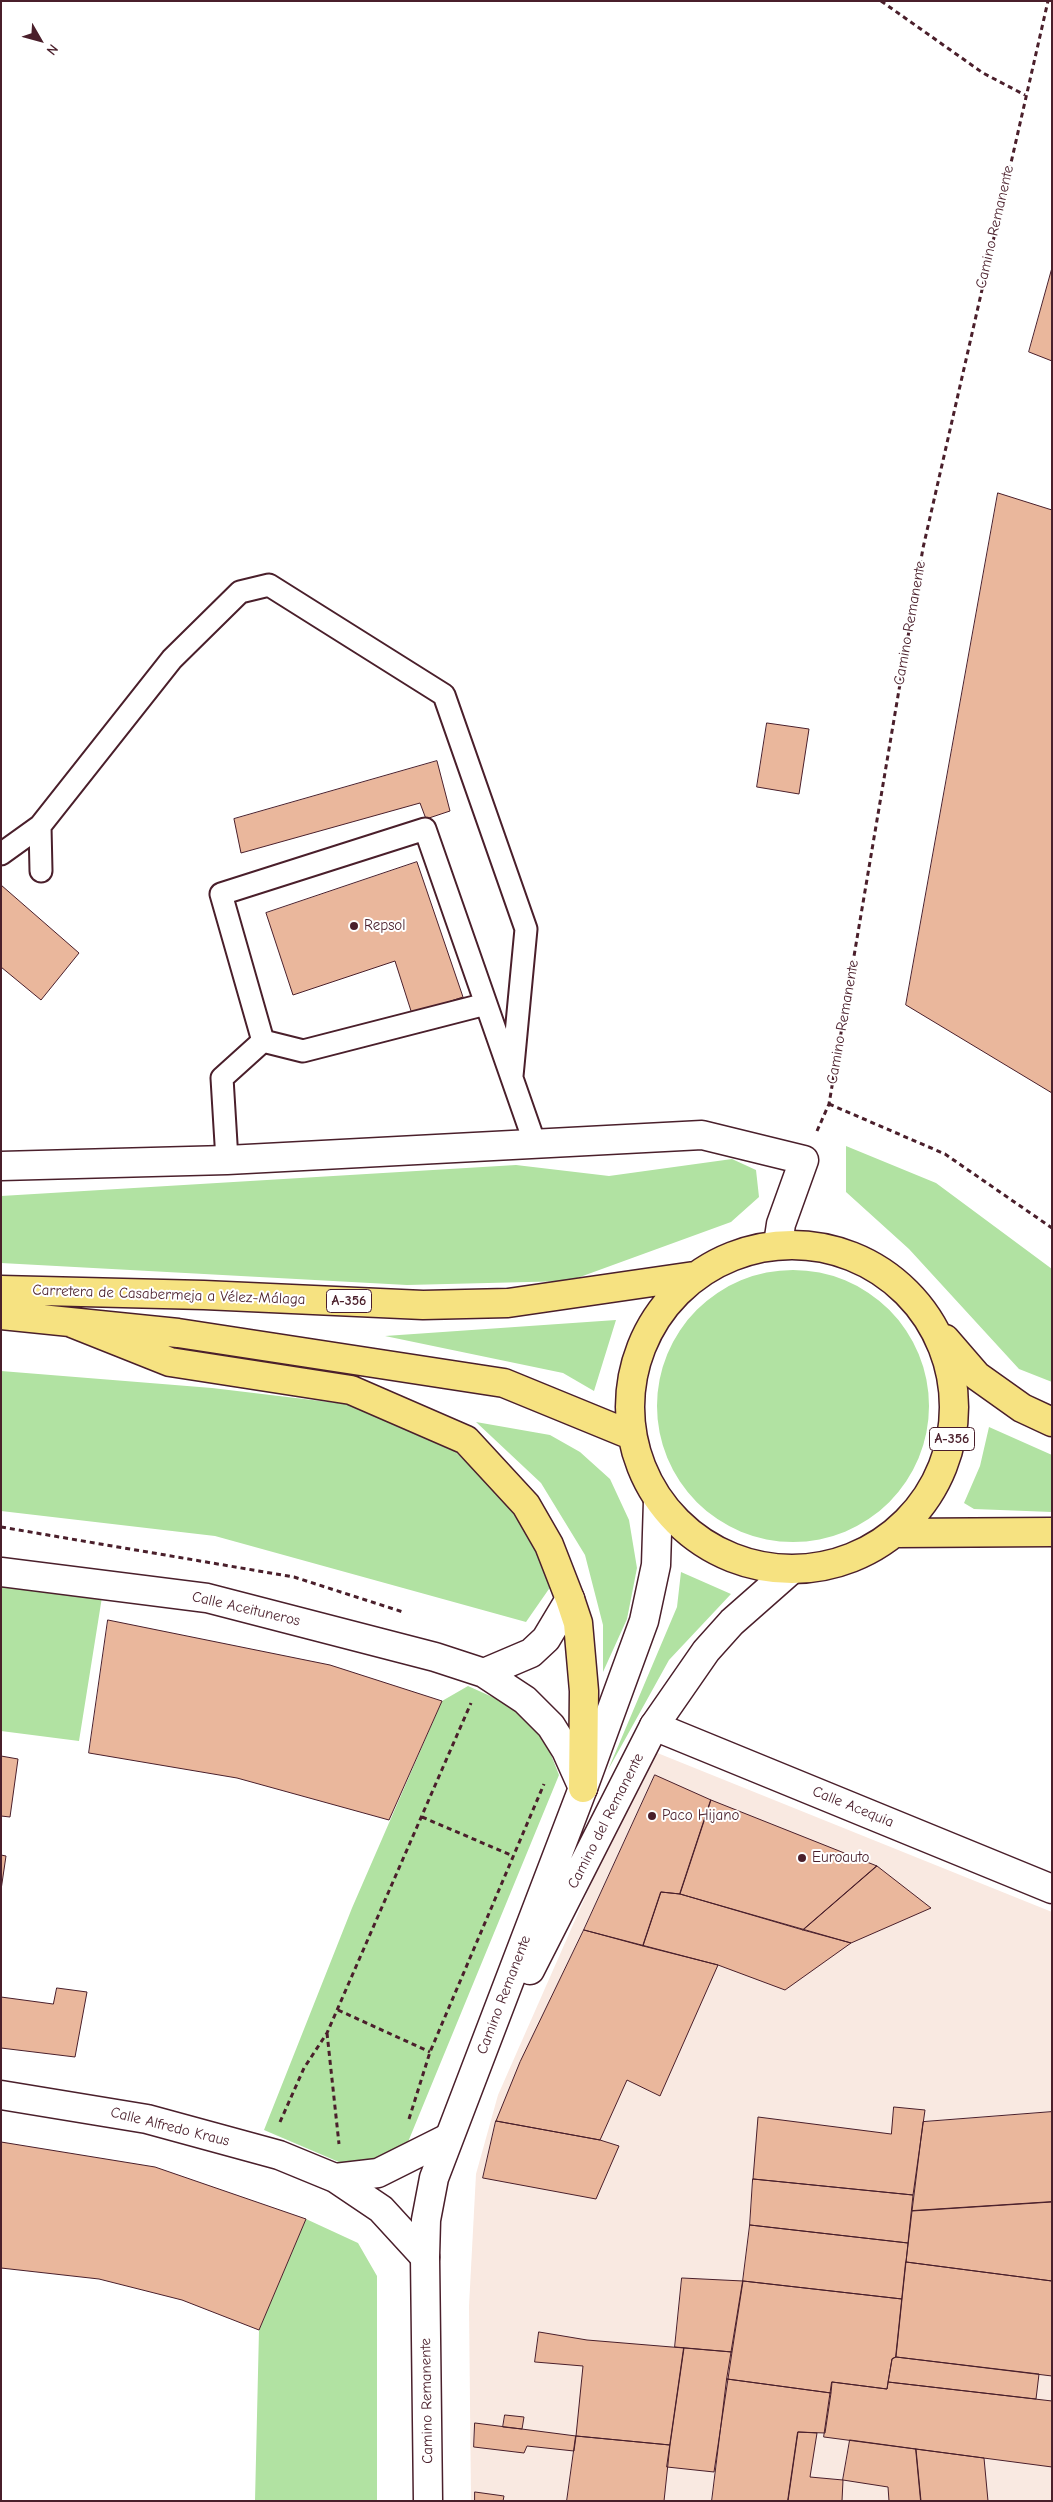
<!DOCTYPE html>
<meta charset="utf-8">
<style>
body{margin:0}
#map{position:relative;width:1053px;height:2502px;overflow:hidden;background:#fff;font-family:"Comic Neue",sans-serif}
canvas{display:block}
.frame{position:absolute;inset:0;border:2px solid #4a1f2b;pointer-events:none}
.north{position:absolute;left:15px;top:15px;width:50px;height:50px;-webkit-text-stroke:4px #fff;paint-order:stroke;rotate:128deg;font-size:14px;font-weight:700;line-height:20px;text-align:center;color:#4a1f2b}
.north::after{content:'';display:block;margin:auto;width:18px;height:22px;background:#4a1f2b;clip-path:polygon(50% 0,100% 100%,50% 72%,0 100%)}
</style>
<div id="map">
<canvas width="1053" height="2502"></canvas>
<div class="frame"></div>
<div class="north">N</div>
</div>
<script>
const ctx = document.querySelector('canvas').getContext('2d');
ctx.lineJoin = 'round';
function paint(path, color) { ctx.fillStyle = color; ctx.fill(path, 'evenodd'); }
function strokePath(path, color, width, dash) { ctx.strokeStyle = color; ctx.lineWidth = width; ctx.lineCap = dash ? 'butt' : 'round'; ctx.setLineDash(dash || []); ctx.stroke(path); }
function label(font, color, halo, rows, align = 'center') {
  ctx.font = font + ' "Comic Neue",sans-serif'; ctx.lineWidth = 4; ctx.setLineDash([]); ctx.textBaseline = 'middle'; ctx.strokeStyle = halo; ctx.fillStyle = color; for (const [text, x, y, turn = 0] of rows) {
    ctx.save(); ctx.translate(x, y); ctx.rotate((+turn || 0) * Math.PI / 180); ctx.textAlign = isNaN(turn) ? turn : align; if (halo) ctx.strokeText(text, 0, 0); ctx.fillText(text, 0, 0); ctx.restore();
  }
}
paint(new Path2D(`
 M650 1750 1052 1912V2501H471L469 2306 476 2174 498 2095Z`), '#f9e9e1');
paint(new Path2D(`
 M846 1146 936 1183 1052 1269V1382L1019 1369 909 1249 846 1192Z
 M732 1159 756 1170 759 1197 731 1222 569 1281 407 1285 1 1263V1196L516 1165 609 1176Z
 M657 1406a136 136 0 1 1 272 0a136 136 0 1 1-272 0Z
 M616 1320 594 1391 563 1373 385 1336Z
 M1 1371 212 1388 354 1405 443 1440 503 1497 537 1550 551 1586 526 1622 215 1536 1 1511Z
 M476 1422 550 1435 580 1452 610 1479 629 1520 637 1568 627 1619 603 1672V1625L585 1555 541 1483Z
 M989 1427 1052 1455V1512L974 1509 964 1503 980 1466Z
 M681 1572 731 1594 669 1660 608 1770 677 1607Z
 M1 1585 102 1597 79 1741 1 1731Z
 M468 1686 519 1709 540 1727 559 1775 408 2142 379 2159 353 2168 264 2130 352 1908 442 1701Z
 M306 2219 358 2243 377 2276V2501H255L259 2330Z`), '#b1e2a2');
const building = new Path2D(`
 M1052 268V361L1029 352Z
 M998 493 1052 510V1093L906 1005Z
 M767 723 809 729 799 794 757 787Z
 M437 761 450 811 426 819 420 803 241 853 234 819Z
 M417 862 463 997 412 1014 395 961 293 995 266 913Z
 M1 885 79 953 41 1000 1 967Z
 M108 1620 330 1665 442 1701 389 1820 237 1778 89 1753Z
 M1 1756 18 1759 10 1817 1 1816Z
 M655 1775 711 1800 680 1894 661 1892 643 1946 584 1930Z
 M711 1800 877 1866 803 1930 680 1894Z
 M1 1855 6 1856 1 1890Z
 M877 1866 931 1908 851 1943 803 1930Z
 M661 1892 680 1894 851 1943 785 1990 718 1965 643 1946Z
 M584 1930 718 1965 660 2096 627 2080 600 2140 496 2121 520 2062Z
 M57 1988 87 1992 75 2057 1 2048V1997L53 2004Z
 M894 2107 925 2110 913 2195 753 2179 758 2117 891 2134Z
 M1052 2112V2202L912 2211 923 2122Z
 M496 2121 600 2140 619 2146 596 2199 483 2178Z
 M1 2142 155 2167 306 2219 259 2330 182 2300 99 2279 1 2268Z
 M753 2179 913 2195 908 2243 750 2225Z
 M1052 2202V2281L906 2262 912 2211Z
 M750 2225 908 2243 902 2299 743 2281Z
 M906 2262 1052 2281V2376L896 2357Z
 M682 2278 743 2281 732 2352 675 2347Z
 M743 2281 902 2299 896 2357 892 2359 887 2389 832 2382 831 2393 727 2379Z
 M539 2332 587 2340 684 2348 670 2445 576 2436 583 2366 535 2362Z
 M684 2348 732 2352 714 2472 667 2467Z
 M896 2357 1039 2374 1036 2399 888 2382 892 2359Z
 M727 2379 831 2393 825 2433 798 2432 788 2501H712Z
 M832 2382 887 2389 888 2382 1052 2401V2467L824 2437Z
 M505 2415 524 2417 522 2429 503 2427Z
 M475 2423 576 2436 574 2451 527 2446 524 2453 474 2447Z
 M798 2432 817 2433 810 2477 843 2480 842 2501H788Z
 M576 2436 670 2445 664 2501H567Z
 M850 2440 916 2449 921 2501H889L888 2487 843 2480Z
 M916 2449 984 2458 988 2501H921Z
 M475 2492 504 2496 503 2501H475Z`);
paint(building, '#eab79c');
strokePath(building, '#4a1f2b', 1);
const service = new Path2D(`
 M40 826 41 871
 M1 854 40 826 172 659 240 592 269 585 444 695 526 929 512 1076
 M263 1041 303 1051 486 1004
 M227 1160 222 1078 263 1041 221 894 425 829 535 1144`);
const minor = new Path2D(`
 M1 1166 227 1160 702 1135 804 1160 781 1224 778 1244
 M1 1572 207 1598 435 1657 484 1673 525 1700 551 1726 566 1750 583 1788
 M484 1673 531 1653 546 1639 570 1599
 M654 1726 1052 1889
 M1 2095 147 2119 279 2155 335 2178 381 2209 425 2257
 M335 2178 378 2173 448 2138`);
const tertiary = new Path2D(`
 M530 1970 654 1726 706 1651 732 1622 791 1570
 M428 2501 425 2257 426 2220 434 2178 583 1788 644 1621 656 1565 658 1501`);
const primary = new Path2D(`
 M630 1407a162 162 0 1 1 324 0a162 162 0 1 1-324 0Z
 M1 1290 204 1295 423 1305 508 1303 694 1276
 M1 1315 178 1333 504 1383 631 1435
 M72 1323 170 1362 351 1390 466 1440 526 1505 549 1545 570 1599 578 1623 584 1691 583 1788
 M945 1339 977 1376 1022 1408 1052 1422
 M896 1533 1052 1532`);
strokePath(service, '#4a1f2b', 25);
strokePath(minor, '#4a1f2b', 31);
strokePath(tertiary, '#4a1f2b', 31);
strokePath(primary, '#4a1f2b', 31);
strokePath(new Path2D(`
 M881 1 983 73 1025 95
 M829 1104 945 1154 1052 1228
 M817 1131 829 1104 923 548 1048 1
 M1 1527 294 1577 403 1612
 M422 1817 513 1856
 M338 2010 430 2052
 M327 2033 339 2144
 M409 2119 430 2052 544 1784
 M280 2122 304 2068 327 2033 471 1703`), '#4a1f2b', 3, [5, 4]);
strokePath(service, '#fff', 21);
strokePath(minor, '#fff', 28);
strokePath(tertiary, '#fff', 28);
strokePath(primary, '#f6e281', 28);
for (const [x, y, r, color] of [
 [354,926,5,"#4a1f2b"],
 [652,1816,5,"#4a1f2b"],
 [802,1858,5,"#4a1f2b"]
]) { const dot = new Path2D(); dot.arc(x, y, r, 0, 2 * Math.PI); ctx.fillStyle = color; ctx.fill(dot); strokePath(dot, '#fff', 2); }
for (const [x, y, w] of [
 [349,1301,45],
 [952,1439,45]
]) { const box = new Path2D(); box.roundRect(x - w / 2, y - 11.5, w, 23, 4); ctx.fillStyle = '#fff'; ctx.fill(box); strokePath(box, '#4a1f2b', 1); }
label('bold 14px', '#4a1f2b', null, [
 ["A-356",349,1301],
 ["A-356",952,1439]
]);
label('15px', '#4a1f2b', '#fff', [
 ["Camino Remanente",995,227,-77],
 ["Camino Remanente",910,623,-80],
 ["Camino Remanente",843,1022,-80],
 ["Carretera de Casabermeja a Vélez-Málaga",169,1295,2],
 ["Calle Aceituneros",246,1609,13],
 ["Calle Acequia",853,1807,22],
 ["Camino del Remanente",606,1821,-63],
 ["Camino Remanente",504,1995,-69],
 ["Calle Alfredo Kraus",170,2127,14],
 ["Camino Remanente",427,2401,-91]
]);
label('15px', '#4a1f2b', '#fff', [
 ["Repsol",364,926],
 ["Paco Hijano",662,1816],
 ["Euroauto",812,1858]
], 'left');
</script>
